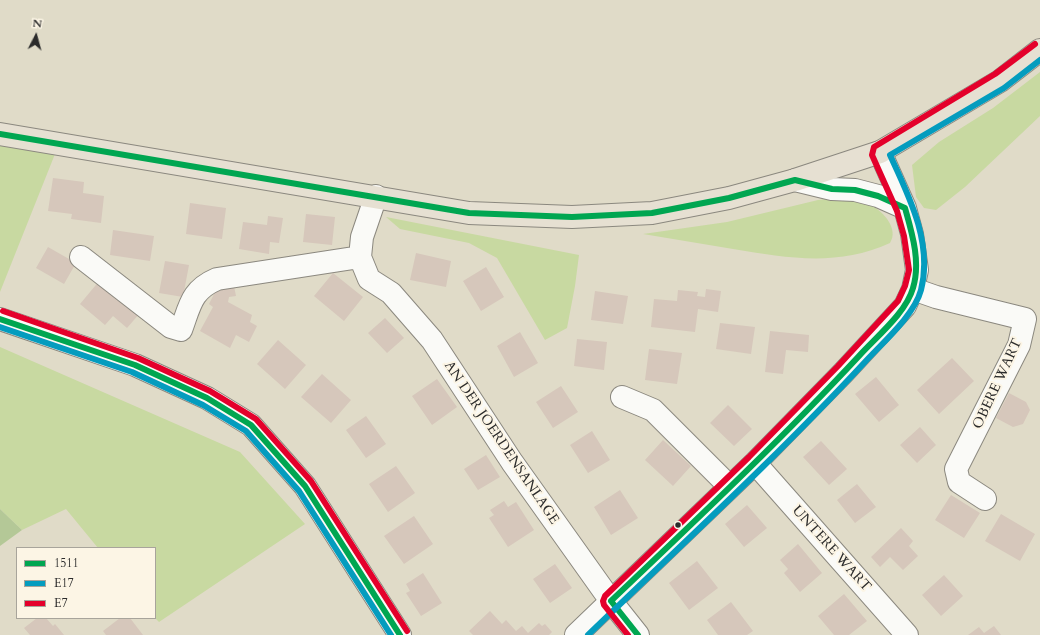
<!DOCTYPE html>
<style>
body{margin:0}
#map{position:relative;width:1040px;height:635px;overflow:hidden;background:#e0dbc8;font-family:Cardo,serif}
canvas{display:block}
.legend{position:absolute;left:16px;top:547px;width:140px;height:72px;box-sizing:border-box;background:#fcf5e5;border:1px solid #a8a49b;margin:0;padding:5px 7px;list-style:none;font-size:12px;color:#2b2b2b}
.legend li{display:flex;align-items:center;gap:8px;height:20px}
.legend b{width:20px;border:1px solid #a8a49b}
.north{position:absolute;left:16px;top:16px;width:40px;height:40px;-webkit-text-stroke:3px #fcf5e5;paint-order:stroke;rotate:6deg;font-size:11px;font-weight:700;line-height:16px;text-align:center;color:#2b2b2b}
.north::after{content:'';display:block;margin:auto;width:14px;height:18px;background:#2b2b2b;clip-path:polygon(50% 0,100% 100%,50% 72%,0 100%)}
</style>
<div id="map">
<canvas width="1040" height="635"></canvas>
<ul class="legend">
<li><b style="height:5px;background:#00a651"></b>1511</li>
<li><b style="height:5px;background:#049cbe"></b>E17</li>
<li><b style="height:5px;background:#e4002b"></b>E7</li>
</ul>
<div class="north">N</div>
</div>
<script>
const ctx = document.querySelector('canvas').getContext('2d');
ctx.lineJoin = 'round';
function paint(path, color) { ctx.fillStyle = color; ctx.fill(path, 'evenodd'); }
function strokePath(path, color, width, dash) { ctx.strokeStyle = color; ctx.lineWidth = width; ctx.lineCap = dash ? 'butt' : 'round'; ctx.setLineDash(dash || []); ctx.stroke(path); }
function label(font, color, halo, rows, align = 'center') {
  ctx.font = font + ' Cardo,serif'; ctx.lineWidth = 4; ctx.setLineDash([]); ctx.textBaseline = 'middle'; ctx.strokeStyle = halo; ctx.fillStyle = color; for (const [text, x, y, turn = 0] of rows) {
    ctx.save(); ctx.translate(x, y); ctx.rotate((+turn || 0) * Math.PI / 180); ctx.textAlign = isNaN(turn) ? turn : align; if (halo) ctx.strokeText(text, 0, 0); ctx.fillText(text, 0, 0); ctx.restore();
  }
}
paint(new Path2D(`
 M1040 72V116L965 187 936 210 924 208 916 197 912 165 939 142 993 108Z
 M0 143 55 154 0 292Z
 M844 197C852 199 864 200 871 205 884 212 899 229 890 243 837 267 788 258 733 249 703 244 673 239 643 234L727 222 818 200Z
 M386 217 579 255 575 286 567 328 545 340 497 258 469 243 400 229Z
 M0 347 240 452 305 524 159 622 155 618V548H98L66 509 22 530 0 509Z`), '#c8d9a1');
paint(new Path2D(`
 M0 509 22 530 0 546Z`), '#b4c897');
paint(new Path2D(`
 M53 178 84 182 83 193 104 196 101 223 71 219 72 214 48 211Z
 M190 203 226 208 222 239 186 234Z
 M306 214 335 217 332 245 303 242Z
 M268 216 283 218 279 243 270 242 269 254 239 249 243 222 267 225Z
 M113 230 154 236 150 261 110 255Z
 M48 247 76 263 64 284 36 268Z
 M416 253 451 261 446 287 410 280Z
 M165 261 189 265 183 297 159 293Z
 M486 267 504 297 481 311 463 281Z
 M333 273 363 297 344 321 314 296Z
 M100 280 140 313 127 328 113 316 105 325 80 304Z
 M234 286 236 296 229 297 228 302 252 315 250 322 257 326 249 342 236 335 230 348 200 331 213 307 209 304 216 290Z
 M706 289 721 291 718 312 698 309 695 332 651 327 654 299 677 301 678 290 698 292 697 296 705 297Z
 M595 291 628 296 623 324 591 320Z
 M385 318 404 338 387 353 368 333Z
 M720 323 755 327 751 354 716 349Z
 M770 331 809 335 808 352 786 350 783 374 765 372Z
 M520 332 538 363 514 377 497 346Z
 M577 339 607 342 604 370 574 366Z
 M278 340 306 365 285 389 257 364Z
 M649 349 682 353 677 384 645 380Z
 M952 358 974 381 939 414 917 390Z
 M322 374 351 400 331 423 301 397Z
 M876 377 899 405 879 422 855 394Z
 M437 379 457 407 432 425 412 396Z
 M561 386 578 412 553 428 536 402Z
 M1009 393 1026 402 1030 410 1023 424 1013 427 996 418Z
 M728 405 752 429 734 446 710 423Z
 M366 416 386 444 366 458 346 430Z
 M920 427 936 445 917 463 900 445Z
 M592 431 610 460 588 473 570 445Z
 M663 440 691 466 673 486 645 460Z
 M821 441 847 469 829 485 803 457Z
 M486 455 500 477 478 490 464 469Z
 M396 466 415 493 388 512 369 484Z
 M857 484 876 507 855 523 837 500Z
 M620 490 638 518 611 535 594 507Z
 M951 495 980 513 964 538 935 520Z
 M504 501 508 507 516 502 534 530 508 547 489 518 494 515 490 510Z
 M747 505 767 528 744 547 725 524Z
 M1001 514 1035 534 1020 561 985 541Z
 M414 516 433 544 404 564 384 536Z
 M901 528 913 541 909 546 918 556 903 570 890 557 880 567 871 557Z
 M798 544 822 573 800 592 784 573 788 569 780 560Z
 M697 561 718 588 689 610 669 583Z
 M555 564 572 588 550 603 533 579Z
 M423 573 442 603 421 616 406 593 410 591 406 584Z
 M944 575 963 596 941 616 922 595Z
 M844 594 867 621 849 635H834L818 616Z
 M731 602 753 631 747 635H718L707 620Z
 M490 611 502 624 506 620 516 631 522 626 528 633 539 623 542 626 545 624 552 632 549 635H473L469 631Z
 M37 618H46L53 626 55 624 64 635H30L24 628Z
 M120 618H130L143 635H106L103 631Z
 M994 626 1001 635H968L979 627 984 633Z`), '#d6c7bb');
const minor = new Path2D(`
 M795 180 832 189 855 190 878 196 905 208
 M376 196 362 237 360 257 369 279 391 293 432 340 512 462 611 601 638 635
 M81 257 171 327 181 330C190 306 191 290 217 279L360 257
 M913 289 936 297 1025 319 1019 345 956 469 959 482 985 499
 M0 319 135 365 207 398 251 425 305 486 400 635
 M622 397 653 410 730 487
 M755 463 907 635
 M576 635 755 463 844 372 905 306 913 289 917 270 912 234 905 208 880 152`);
const major = new Path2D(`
 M0 134 469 213 572 217 652 213 729 198 795 180 880 152 1000 81 1040 50`);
strokePath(minor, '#8b887f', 24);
strokePath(major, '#8b887f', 24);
strokePath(minor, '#fafaf7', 22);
strokePath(major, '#e6e0d2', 22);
strokePath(new Path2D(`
 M0 134 469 213 572 217 652 213 729 198 795 180 832 189 855 190 878 196 905 208C912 233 921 262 913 288 906 313 876 337 859 356 780 441 695 521 611 601L638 635
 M0 319 135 365 207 398 251 425 305 486 400 635`), '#00a651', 6);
strokePath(new Path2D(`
 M0 327 132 372 203 405 246 431 299 491 391 635
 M588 635C681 545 776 458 864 363 882 343 914 316 921 290 933 243 909 196 890 155L1004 88 1040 60`), '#049cbe', 6);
strokePath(new Path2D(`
 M3 311 138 358 210 391 256 419 311 481 407 631
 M628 635 604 605 603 601 605 596 749 457 838 366 898 301 905 286 909 270 904 236 897 211 872 155 874 147 995 74 1035 44`), '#e4002b', 6);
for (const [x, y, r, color] of [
 [678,525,3.5,"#2b2b2b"]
]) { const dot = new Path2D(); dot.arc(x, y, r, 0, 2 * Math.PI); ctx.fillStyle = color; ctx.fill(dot); strokePath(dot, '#fcf5e5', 1.5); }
label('14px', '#2b2b2b', '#fcf5e5', [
 ["OBERE WART",998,384,-65],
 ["AN DER JOERDENSANLAGE",501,443,56],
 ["UNTERE WART",831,549,48]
]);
</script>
